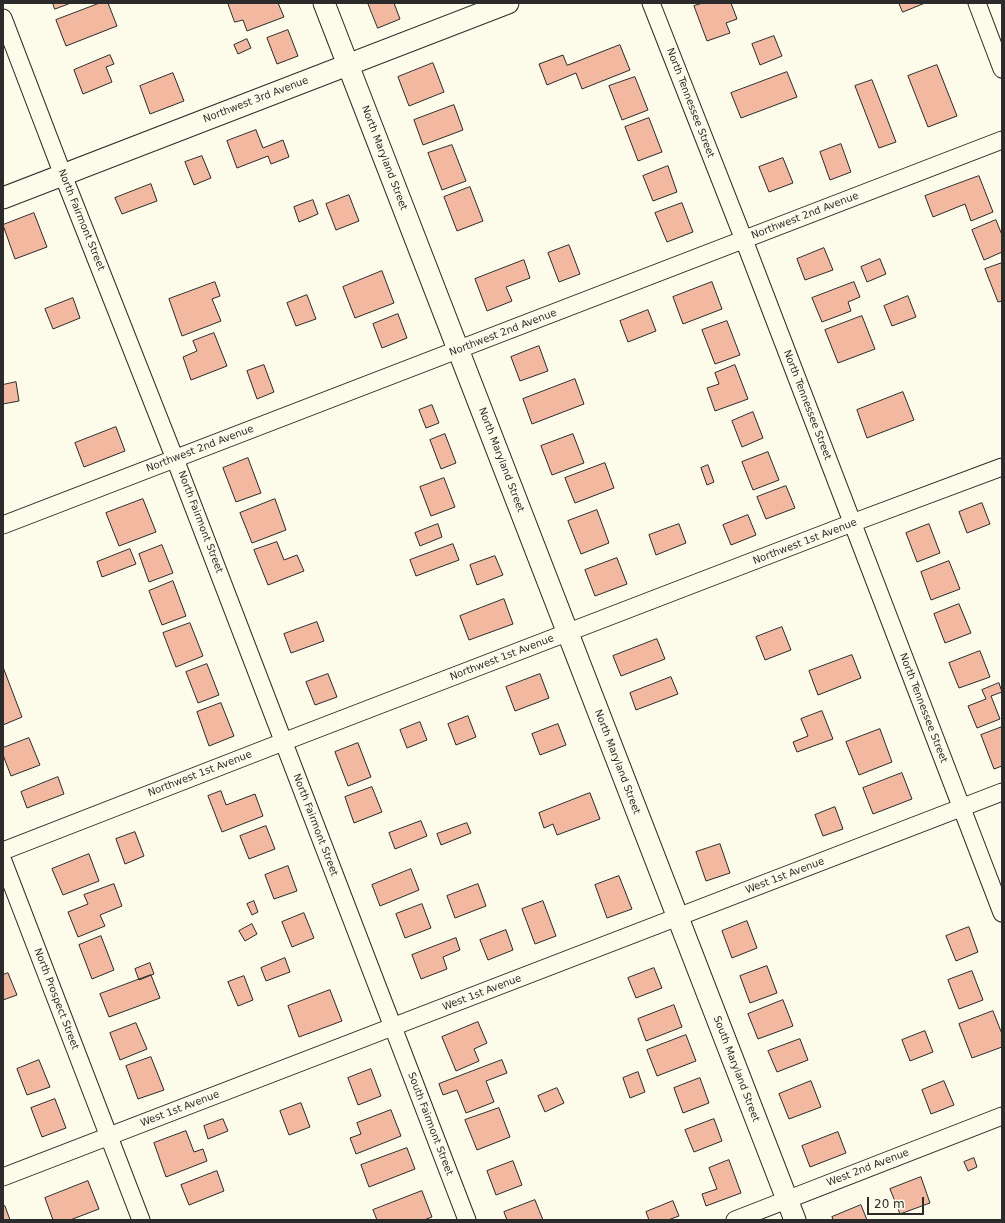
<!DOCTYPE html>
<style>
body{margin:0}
#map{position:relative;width:1005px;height:1223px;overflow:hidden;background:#fdfbea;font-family:"DejaVu Sans",sans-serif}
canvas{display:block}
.frame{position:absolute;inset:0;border:4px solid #2b2b2b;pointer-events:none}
.scale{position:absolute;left:867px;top:1197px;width:57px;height:18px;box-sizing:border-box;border:2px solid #2b2b2b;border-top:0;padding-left:5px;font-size:12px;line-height:14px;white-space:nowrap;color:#2b2b2b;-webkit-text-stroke:3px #fdfbea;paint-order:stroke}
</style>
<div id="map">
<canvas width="1005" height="1223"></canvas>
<div class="frame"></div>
<div class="scale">20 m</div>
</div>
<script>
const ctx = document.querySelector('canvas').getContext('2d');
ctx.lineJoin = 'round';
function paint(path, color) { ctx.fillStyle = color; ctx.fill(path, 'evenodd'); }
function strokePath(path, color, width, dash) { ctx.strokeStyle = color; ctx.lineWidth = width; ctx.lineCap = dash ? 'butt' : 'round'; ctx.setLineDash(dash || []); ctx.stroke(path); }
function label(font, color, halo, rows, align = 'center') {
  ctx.font = font + ' "DejaVu Sans",sans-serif'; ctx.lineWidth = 3; ctx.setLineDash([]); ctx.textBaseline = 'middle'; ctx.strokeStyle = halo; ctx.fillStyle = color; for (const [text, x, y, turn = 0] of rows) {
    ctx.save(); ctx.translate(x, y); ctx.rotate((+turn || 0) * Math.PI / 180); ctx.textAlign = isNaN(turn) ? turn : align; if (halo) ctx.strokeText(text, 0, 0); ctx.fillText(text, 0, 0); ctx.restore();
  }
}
const building = new Path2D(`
 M53 3H71L55 9Z
 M100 3H108L117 26 66 46 56 20Z
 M228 3H278L284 17 247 31 243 20 235 22Z
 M368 3H394L400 19 378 28Z
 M703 3H731L737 19 726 23 730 33 707 41 694 6Z
 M899 3H925L903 12Z
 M288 30 298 56 277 64 267 38Z
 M774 36 782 56 760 65 752 44Z
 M247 39 251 48 238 54 234 45Z
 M620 45 630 70 582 89 576 73 547 85 539 64 563 55 567 65Z
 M110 55 114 64 106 67 112 82 83 94 74 70Z
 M433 63 444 92 409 106 398 77Z
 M937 65 957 116 928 127 908 76Z
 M787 72 797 97 741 118 731 93Z
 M173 73 184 101 150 114 140 86Z
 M635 77 648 110 622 120 609 86Z
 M872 80 896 142 879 148 855 86Z
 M454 105 463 130 423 145 414 120Z
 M649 118 662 152 638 161 625 127Z
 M256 130 263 148 283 140 289 157 271 164 268 156 237 168 227 141Z
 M841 144 851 172 830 180 820 152Z
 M452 145 466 181 442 190 428 153Z
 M202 156 211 178 194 185 185 162Z
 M783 158 793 183 769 192 759 167Z
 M668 166 677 192 653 201 643 176Z
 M979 176 993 212 971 221 965 204 933 217 925 196Z
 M151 184 157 201 122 214 115 198Z
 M470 187 483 221 457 231 444 197Z
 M349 195 359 221 336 230 326 204Z
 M313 200 318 214 299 222 294 207Z
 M682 203 693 232 667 242 655 213Z
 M34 213 47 247 15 259 3 225Z
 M996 220 1002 235V252L984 260 972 230Z
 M569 245 580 274 559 282 548 253Z
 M824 248 833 270 805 280 797 259Z
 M880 259 886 274 867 282 861 267Z
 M524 260 530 278 506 287 512 301 487 311 475 279Z
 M1002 263V301L998 302 985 269Z
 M382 271 394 303 355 318 343 287Z
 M215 282 220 296 212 299 221 321 182 336 169 299Z
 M712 282 722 309 683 324 673 297Z
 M854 282 860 297 848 302 851 311 822 322 812 298Z
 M307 295 316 319 296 326 287 303Z
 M908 296 916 317 892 326 884 306Z
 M73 298 80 318 53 329 45 309Z
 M648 310 656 331 628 342 620 321Z
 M398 314 407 338 382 348 373 324Z
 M862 316 875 349 838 363 825 330Z
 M727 321 740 355 715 364 702 330Z
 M214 333 227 366 191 380 183 357 197 351 193 341Z
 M539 346 548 371 520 381 511 357Z
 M264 365 274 392 257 399 247 371Z
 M735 365 748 399 715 411 707 388 719 384 715 373Z
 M575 379 584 404 532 424 523 399Z
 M16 382 19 401 3 404V385Z
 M903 392 914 420 867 438 857 410Z
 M432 405 439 423 426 428 419 410Z
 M753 412 763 438 742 447 732 421Z
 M116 427 125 451 84 467 75 443Z
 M445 434 456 463 441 469 430 440Z
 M573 434 584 463 552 475 541 446Z
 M768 452 779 480 753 490 742 462Z
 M248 458 261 493 236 502 223 468Z
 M605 463 614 488 575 503 565 478Z
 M708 465 714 482 707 485 701 468Z
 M444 478 455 507 431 516 420 487Z
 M786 486 795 508 766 519 757 497Z
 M143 499 156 532 119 546 106 513Z
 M275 499 286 530 252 543 240 513Z
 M982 503 990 524 967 533 959 512Z
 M597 510 609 543 581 554 568 521Z
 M748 515 756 535 731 545 723 525Z
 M438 524 442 537 420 546 415 533Z
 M679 524 686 543 656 555 649 535Z
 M929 524 940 553 917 562 906 533Z
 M277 542 284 560 297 555 304 571 268 585 254 550Z
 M453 544 459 560 416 576 410 560Z
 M162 545 173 573 149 582 139 554Z
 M130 549 136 564 102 577 97 562Z
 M495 556 503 575 477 585 470 565Z
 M617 558 627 584 595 596 585 570Z
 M949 561 960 589 931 600 921 572Z
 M173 581 186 616 162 625 149 591Z
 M504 599 513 624 469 640 460 616Z
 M959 604 971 633 945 643 934 614Z
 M317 622 324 641 291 653 284 634Z
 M190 623 203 656 176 667 163 633Z
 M782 627 791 650 765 660 756 637Z
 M657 639 665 659 621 676 613 656Z
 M980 651 990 677 959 688 949 663Z
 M852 655 861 678 818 695 809 671Z
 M207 664 219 695 198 703 186 672Z
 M3 667 22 717 3 725Z
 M328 674 337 697 315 705 306 682Z
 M540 674 549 698 515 711 506 687Z
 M671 677 678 694 636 710 630 693Z
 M999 683 1002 692 991 696 1000 719 977 728 968 706 986 699 982 690Z
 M221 703 234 736 209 746 197 712Z
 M822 711 833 739 797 752 793 742 808 736 801 719Z
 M468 716 476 737 456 745 448 724Z
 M420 722 427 740 407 748 400 730Z
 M558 724 566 745 540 755 532 734Z
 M1002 727V766L994 769 981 735Z
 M880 729 892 762 859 775 846 742Z
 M29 738 40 765 11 776 3 755V748Z
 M358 743 371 777 348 786 335 752Z
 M902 773 912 799 873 814 863 788Z
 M58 777 64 794 27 808 21 792Z
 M372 787 382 812 354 823 345 797Z
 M221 791 226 805 255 794 263 816 222 832 208 796Z
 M590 793 600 819 557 835 553 824 544 828 539 813Z
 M835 807 843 829 823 836 815 815Z
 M421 821 427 836 395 849 389 833Z
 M467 823 471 833 441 845 437 834Z
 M266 826 275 849 249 859 240 836Z
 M135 832 144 856 125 864 116 839Z
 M720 844 730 873 706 881 696 852Z
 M89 854 99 881 63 895 52 869Z
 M288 866 297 891 274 899 265 875Z
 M411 869 419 890 380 906 372 885Z
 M619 876 632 909 607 918 595 885Z
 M114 884 122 906 100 915 105 926 78 937 68 912 88 904 84 895Z
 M478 884 486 906 455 918 447 896Z
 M254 901 258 912 252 915 247 904Z
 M543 901 556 936 535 944 522 909Z
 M422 904 431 928 405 938 396 914Z
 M304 913 314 938 292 947 282 922Z
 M747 921 757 948 732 958 722 931Z
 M252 924 257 934 245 941 239 931Z
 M969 927 978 952 956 961 946 936Z
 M506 930 513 950 488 960 480 940Z
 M101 936 114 970 92 979 79 945Z
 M456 938 460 950 443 957 447 969 421 979 412 955Z
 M285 958 290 972 266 981 261 968Z
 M150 963 154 974 139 980 135 969Z
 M767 966 777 993 750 1003 740 976Z
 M654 968 662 988 636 998 628 978Z
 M972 971 983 1000 959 1009 948 980Z
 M8 973 17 995 3 1000V975Z
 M151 975 160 998 109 1017 100 994Z
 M244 976 253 1000 238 1006 228 982Z
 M330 990 342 1021 299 1037 288 1006Z
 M783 1000 793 1026 758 1039 748 1014Z
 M674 1005 682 1027 646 1041 638 1019Z
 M993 1011 1002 1034V1047L972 1058 959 1024Z
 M478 1022 487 1043 474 1049 479 1061 456 1071 442 1037Z
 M136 1023 147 1049 120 1060 110 1033Z
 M925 1031 933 1052 910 1061 902 1040Z
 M686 1035 696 1061 657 1076 647 1050Z
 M800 1039 808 1060 777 1072 768 1051Z
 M151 1057 164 1090 138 1099 126 1066Z
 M39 1060 50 1087 27 1095 17 1069Z
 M502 1060 507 1073 486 1081 494 1102 466 1113 457 1090 443 1095 439 1084Z
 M371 1069 381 1096 358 1105 348 1078Z
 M638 1072 645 1092 630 1098 623 1078Z
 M700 1078 709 1103 683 1113 674 1088Z
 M811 1081 821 1107 789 1119 779 1094Z
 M944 1081 954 1105 931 1114 922 1090Z
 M557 1088 564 1103 545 1112 538 1096Z
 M55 1099 66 1128 42 1137 31 1108Z
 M301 1103 310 1127 289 1135 280 1111Z
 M499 1108 510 1137 477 1150 465 1120Z
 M391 1110 401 1136 356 1154 350 1138 361 1134 357 1123Z
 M223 1119 228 1131 208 1139 204 1126Z
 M714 1119 722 1141 694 1152 685 1130Z
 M186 1131 194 1152 203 1149 207 1161 166 1177 154 1143Z
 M838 1132 846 1153 810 1167 802 1146Z
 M407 1148 415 1169 369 1187 361 1165Z
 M974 1158 977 1167 968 1171 964 1162Z
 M729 1160 741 1193 706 1206 702 1194 717 1189 709 1168Z
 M513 1161 522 1185 496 1195 487 1171Z
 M217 1171 224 1191 189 1205 181 1185Z
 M921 1177 930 1203 900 1214 890 1189Z
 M88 1181 99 1209 70 1220H53L45 1198Z
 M422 1191 432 1217 424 1220H377L373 1210Z
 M535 1200 543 1220H507L504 1212Z
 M673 1201 679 1216 668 1220H649L646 1212Z
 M861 1205 867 1220H833L832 1217Z
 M5 1206 10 1220H3V1207Z`);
paint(building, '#f2b8a0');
strokePath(building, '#2b2b2b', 1);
const minor = new Path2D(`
 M651 3 744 240 1002 913
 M977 3 1002 69
 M3 18 63 175 175 459 467 1220
 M3 525 1002 140
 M3 851 283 742 852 523 1002 467
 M3 861 141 1220
 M3 1177 1002 792
 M735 1220 1002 1116`);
const tertiary = new Path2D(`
 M324 3 795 1220
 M3 198 508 3`);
strokePath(minor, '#2b2b2b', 19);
strokePath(tertiary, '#2b2b2b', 23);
strokePath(minor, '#fdfbea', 17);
strokePath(tertiary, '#fdfbea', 21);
label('10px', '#2b2b2b', '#fdfbea', [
 ["Northwest 3rd Avenue",256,100,-21],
 ["North Tennessee Street",690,103,69],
 ["North Maryland Street",384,158,69],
 ["Northwest 2nd Avenue",805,216,-21],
 ["North Fairmont Street",81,220,68],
 ["Northwest 2nd Avenue",503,333,-21],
 ["North Tennessee Street",807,405,69],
 ["Northwest 2nd Avenue",200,449,-21],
 ["North Maryland Street",501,460,69],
 ["North Fairmont Street",200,522,69],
 ["Northwest 1st Avenue",805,542,-21],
 ["Northwest 1st Avenue",502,658,-21],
 ["North Tennessee Street",923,708,69],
 ["North Maryland Street",617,762,69],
 ["Northwest 1st Avenue",200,774,-21],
 ["North Fairmont Street",315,825,69],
 ["West 1st Avenue",785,876,-21],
 ["West 1st Avenue",482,993,-21],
 ["North Prospect Street",56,999,69],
 ["South Maryland Street",736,1069,69],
 ["West 1st Avenue",180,1109,-21],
 ["South Fairmont Street",430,1124,69],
 ["West 2nd Avenue",868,1168,-21]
]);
</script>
